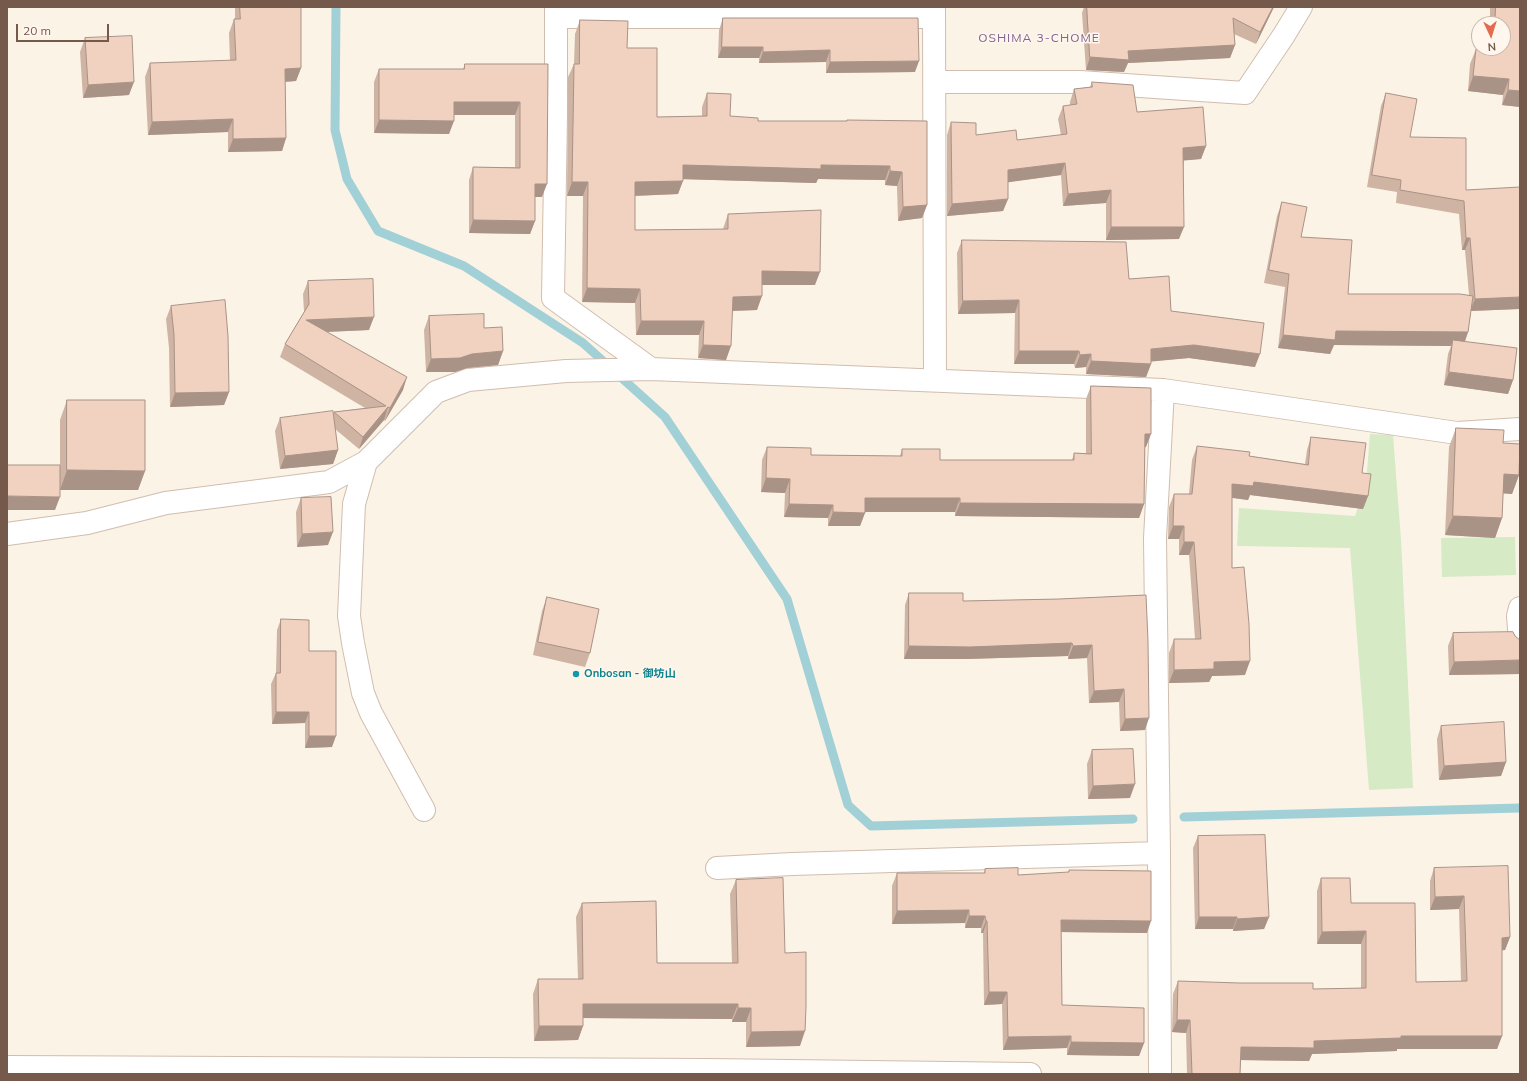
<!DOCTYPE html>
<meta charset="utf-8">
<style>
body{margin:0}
#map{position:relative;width:1527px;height:1081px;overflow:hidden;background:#fcf3e7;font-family:Mulish,sans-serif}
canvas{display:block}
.frame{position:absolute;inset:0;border:8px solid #75594b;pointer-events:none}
.north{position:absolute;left:1471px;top:16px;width:40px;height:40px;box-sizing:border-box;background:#fff7ed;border:1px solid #c8b8ac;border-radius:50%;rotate:176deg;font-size:11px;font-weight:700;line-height:16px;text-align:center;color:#75594b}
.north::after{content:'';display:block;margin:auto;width:14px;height:18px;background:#e36b4e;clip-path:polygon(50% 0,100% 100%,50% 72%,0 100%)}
.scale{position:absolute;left:16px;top:24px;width:93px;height:18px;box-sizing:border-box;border:2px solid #75594b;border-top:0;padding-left:5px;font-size:12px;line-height:14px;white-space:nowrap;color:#75594b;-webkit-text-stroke:3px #fff7ed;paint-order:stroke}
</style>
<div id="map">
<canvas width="1527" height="1081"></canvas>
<div class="frame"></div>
<div class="north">N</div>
<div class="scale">20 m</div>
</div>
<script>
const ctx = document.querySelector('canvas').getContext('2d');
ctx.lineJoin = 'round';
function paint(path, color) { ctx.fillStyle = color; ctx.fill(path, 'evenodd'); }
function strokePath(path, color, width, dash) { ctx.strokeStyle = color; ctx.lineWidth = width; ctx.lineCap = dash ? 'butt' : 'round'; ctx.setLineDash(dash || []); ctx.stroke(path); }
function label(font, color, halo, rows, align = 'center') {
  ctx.font = font + ' Mulish,"Noto Sans JP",sans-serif'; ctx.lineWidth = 3; ctx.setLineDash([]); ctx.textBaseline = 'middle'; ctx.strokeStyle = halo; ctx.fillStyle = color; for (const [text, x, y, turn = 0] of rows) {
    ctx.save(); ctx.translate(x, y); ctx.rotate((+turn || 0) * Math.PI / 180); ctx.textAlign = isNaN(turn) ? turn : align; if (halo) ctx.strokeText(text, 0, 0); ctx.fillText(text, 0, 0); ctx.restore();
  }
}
paint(new Path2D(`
 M1370 434 1393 435 1401 539 1413 788 1369 790 1350 548 1237 546 1239 508 1355 516 1366 484Z
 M1515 537 1516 575 1442 577 1441 538Z`), '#d5eac5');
strokePath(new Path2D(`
 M336 7 335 130 347 179 378 231 464 266 583 343 665 417 787 599 848 805 871 826 1133 819
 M1184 817 1520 808`), '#a2d0d7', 9);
const street = new Path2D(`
 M556 7V114L553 298 651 369
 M934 7 935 380
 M556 17H934
 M935 82H1080L1245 93 1284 35 1301 7
 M366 462 354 504 349 616 353 643 363 693 371 713 424 810
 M7 534 87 523 166 503 329 482 366 462 436 392 468 380 566 371 651 369 1163 390 1457 433 1520 429
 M1520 608 1518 616 1520 642
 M717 868 792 864 1159 853
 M7 1067 709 1070 1030 1074
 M1160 1074 1159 853 1155 538 1163 390`);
strokePath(street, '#d0bdaf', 24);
strokePath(street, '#fff', 22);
paint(new Path2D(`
 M235 7H301V68L296 81 285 82 286 138 282 151 228 152V132L148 135 145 77 150 63 230 61 229 33 234 19H235Z
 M1084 7H1274L1256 44 1234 34 1235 45 1230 58 1128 63 1124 72 1086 70 1082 13Z
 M1490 7H1520V107L1502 105 1503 95 1468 91 1470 64 1476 49 1490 50V48H1503V24H1490Z
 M723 18 915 72 826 73V62L759 63V58H718L719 30Z
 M580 20 627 48 657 117 702 116V107L707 93 730 116 758 121H846L847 120 927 121V205L922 218 898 221 897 186 885 185V180L818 179 816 183 683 179 678 194 635 196V230L723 229 728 214 815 285H762L757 310 732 311 726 360 698 358 699 335H636L635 303 582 302 583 196H567L568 77 574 64 575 34Z
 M85 38 129 95 83 98 80 52Z
 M465 64H548L542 197H535V221L530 234 469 233V180L473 167H515V115H454L449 134 374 133V82L379 69H463Z
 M1092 82 1137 112 1206 146 1201 159 1184 160 1179 239 1106 240V203L1063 206 1061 175 1008 182V199L1003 211 947 216V135L951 122 976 135 1017 140 1061 135 1058 119 1063 106 1070 105V102L1074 89 1090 87Z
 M1386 93 1410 137 1466 190 1519 309 1471 311 1468 332 1465 342 1513 380 1508 394 1444 385 1448 354 1451 346 1334 345 1330 354 1278 348 1285 287 1264 283 1277 216 1282 202 1301 237 1348 294 1469 295 1465 250H1462L1459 214 1396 203 1397 192 1367 187 1381 106Z
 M962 240 1129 279 1171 311 1255 367 1189 358 1151 361V364L1146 377 1086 374V367L1075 368 1074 364H1014L1015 313 958 314 957 253Z
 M308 281 369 330 326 332 403 390 385 421 384 420 359 449 335 429 338 450 333 464 280 469 275 431 280 418 333 414 334 412 365 408 280 357 285 344 304 312 303 294Z
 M171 306 229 392 224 405 170 407 169 348 166 319Z
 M429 316 484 328 503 351 498 365 467 368 455 372H426L424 330Z
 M1091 386 1146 447H1145L1144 504 1139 518 955 516V512H865L860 526H828V518L784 517 785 493 761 492 762 460 767 447 811 455 900 456 902 449 940 460H1072L1074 453H1086V399Z
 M67 400 145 471 138 490H60L55 510 60 465V420Z
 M1456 428 1503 443 1519 475 1512 494 1503 493 1502 518 1495 538 1445 535 1449 447Z
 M1311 437 1362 473 1368 496 1363 509 1250 495 1248 500 1232 498V568L1245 675 1212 676 1209 682 1169 683V653L1174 639H1195L1189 555H1179V539H1168L1169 507 1174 494H1189L1192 460 1197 446 1249 456 1305 464 1307 450Z
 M301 498 328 545 297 547 296 512Z
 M909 593 963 601 1059 599 1146 595 1145 730 1120 731 1119 702 1089 703 1087 658 1068 659V656L966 659H904L905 605Z
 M547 597 590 653 585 667 533 655 542 611Z
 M281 619 309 651 332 747 305 748V723L272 724 271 684 276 673 277 630Z
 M1453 633 1515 636 1520 640V674L1449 675 1448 646Z
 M1441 726 1506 762 1501 776 1439 780 1437 739Z
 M1092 750 1130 798 1088 799 1087 764Z
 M1198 836 1269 917 1264 929 1233 931V929H1195L1193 848Z
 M1434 868 1510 937 1505 950H1502V1036L1497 1049H1397V1051L1312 1054 1309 1061 1241 1060 1240 1074H1187L1186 1033 1172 1032 1173 994 1178 981 1313 989 1361 988V944H1317V891L1321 878 1351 903 1416 982 1461 981 1459 909 1430 910V881Z
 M985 869 1018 875 1068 873 1069 870 1147 933 1061 932 1062 1005 1144 1043 1139 1056 1067 1055V1048L1003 1050 1002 1004 984 1005 983 933H981V928H965V923L892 924V886L897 873H984Z
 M736 880 785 953 800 1046 746 1047V1022H732V1019L583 1018V1026L578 1040 534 1041 533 994 538 979H578L576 917 582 903 657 963H732L730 894Z`), '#cfb4a4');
paint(new Path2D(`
 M1273 7H1274L1256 44 1260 32Z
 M1235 45 1230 58 1128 63 1124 72 1086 70 1090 57 1128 51Z
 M722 47H763L759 58H718Z
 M830 50 826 62 759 63 763 52Z
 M919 61 915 72 826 73 830 62Z
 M301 68 296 81 280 82 285 69Z
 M1473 76 1509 79 1503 95 1468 91Z
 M134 82 129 95 83 98 88 85Z
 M1508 90 1520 91V107L1502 105Z
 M454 102H520L515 115H449Z
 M233 119 228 132 148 135 152 122Z
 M379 120 454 121 449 134 374 133Z
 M286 138 282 151 228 152 233 139Z
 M1206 146 1201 159 1179 161 1183 148Z
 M1065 163 1061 175 1003 183 1008 170Z
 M683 165H821L890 166 885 180 818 179 816 183 678 179Z
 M890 171 902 172 897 186 885 185Z
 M683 181 678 194 630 196 635 182Z
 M572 182H588L583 196H567Z
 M535 184H547L542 197H531Z
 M1111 190 1106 203 1063 206 1068 194Z
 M1008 199 1003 211 947 216 952 204Z
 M927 205 922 218 898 221 903 207Z
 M473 220 535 221 530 234 469 233Z
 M1111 227H1184L1179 239 1106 240Z
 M1466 238H1470L1465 250H1462Z
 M762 271 820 272 815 285H756Z
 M587 288 640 289 635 303 582 302Z
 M762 296 757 310 728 311 733 297Z
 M1520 297V306L1519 309 1470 311 1475 299Z
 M1019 300 1015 313 958 314 963 301Z
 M374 317 369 330 301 333 306 320Z
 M641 321H704L699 335H636Z
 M1336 331 1468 332 1463 346 1453 340 1451 346 1334 345 1330 354 1278 348 1283 335Z
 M703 345 731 346 726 360 698 358Z
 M1194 345 1260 354 1255 367 1189 358 1147 362 1151 349Z
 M503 351 498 365 467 368 455 372H426L431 359 472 354Z
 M1019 351H1079L1074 364H1014Z
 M1091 354 1086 367 1075 368 1080 355Z
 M1091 361 1151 364 1146 377 1086 374Z
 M1449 372 1513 380 1508 394 1444 385Z
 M407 377 403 390 385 421 390 408Z
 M229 392 224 405 170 407 175 393Z
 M388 407 384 420 359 449 363 437Z
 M1145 434H1151L1146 447H1140Z
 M338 450 333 464 280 469 285 456Z
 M67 470 145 471 138 490H60Z
 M1504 474 1519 475 1512 494 1497 493Z
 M766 478 790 479 785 493 761 492Z
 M1254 482 1368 496 1363 509 1250 495 1248 500 1227 497 1232 484Z
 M7 496 60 497 55 510H7Z
 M865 498H960L955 512H860Z
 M960 503 1144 504 1139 518 955 516Z
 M789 504 833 505 828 518 784 517Z
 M833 512 865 513 860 526H828Z
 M1453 516 1502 518 1495 538 1445 535Z
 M1173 526H1184L1179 539H1168Z
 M333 532 328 545 297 547 302 534Z
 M1184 542H1194L1189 555H1179Z
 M1072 643 1068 656 966 659H904L909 646Z
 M1092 645 1087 658 1068 659 1073 646Z
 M1520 660V674L1449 675 1454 662Z
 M1250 661 1245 675 1212 676 1209 682 1169 683 1174 670 1214 662Z
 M1124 689 1119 702 1089 703 1094 691Z
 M276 712H309L305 723 272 724Z
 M1149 718 1145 730 1120 731 1125 719Z
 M309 736H336L332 747 305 748Z
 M1506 762 1501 776 1439 780 1444 766Z
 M1135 784 1130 798 1088 799 1093 786Z
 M1464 896 1459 909 1430 910 1435 897Z
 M969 910 965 923 892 924 897 911Z
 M969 916H985L981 928H965Z
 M1199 917H1237L1233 929H1195Z
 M1269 917 1264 929 1233 931 1237 919Z
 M1061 920 1151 921 1147 933 1056 932Z
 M986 921H987L983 933H981Z
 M1366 931 1361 944H1317L1322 932Z
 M1510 937 1505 950 1498 951 1502 938Z
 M989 992H1007L1002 1004 984 1005Z
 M583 1004H738L732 1019 577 1018Z
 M738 1008H751L746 1022H732Z
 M1177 1020H1190L1186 1033 1172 1032Z
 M539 1026H583L578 1040 534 1041Z
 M805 1031 800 1046 746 1047 751 1032Z
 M1071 1036 1067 1048 1003 1050 1008 1037Z
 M1401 1036H1502L1497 1049H1397V1051L1312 1054 1309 1061 1236 1060 1241 1047 1314 1041Z
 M1071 1042 1144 1043 1139 1056 1067 1055Z`), '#a99286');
const building = new Path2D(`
 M240 7H301V68L285 69 286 138 233 139V119L152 122 150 63 236 60 234 19H240Z
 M1087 7H1273L1260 32 1233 18 1235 45 1128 51 1129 60 1090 57Z
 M1496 7H1520V91L1508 90 1509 79 1473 76 1476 49 1495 50V48H1503V24H1495Z
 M723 18H918L919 61 830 62V50L763 52V47H722Z
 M580 20 628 21 627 48H657V117L707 116V93L731 94 730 116 758 118V121H847V120L927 121V205L903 207 902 172 890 171V166L821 165V169L683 165V181L635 182V230L728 229V214L821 210 820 272 762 271V296L733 297 731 346 703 345 704 321H641L640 289 587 288 588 182H572L574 64H579Z
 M132 36 134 82 88 85 85 38Z
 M465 64H548L547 184H535V221L473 220V167L520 168V102H454V121L379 120V69H464Z
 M1092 82 1133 85 1137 112 1203 107 1206 146 1183 148 1184 227H1111V190L1068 194 1065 163 1008 170V199L952 204 951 122 976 123V135L1016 130 1017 140 1067 134 1063 106 1077 104 1074 89 1092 87Z
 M1386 93 1417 99 1410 137 1466 138V190L1520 187V297L1475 299 1470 238H1466L1464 201 1400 190 1401 180 1372 175Z
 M1282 202 1307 207 1301 237 1352 240 1348 294H1460L1473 296 1468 332 1336 331 1335 340 1283 335 1289 274 1269 270Z
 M962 240 1126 242 1129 279 1169 276 1171 311 1264 323 1260 354 1194 345 1151 349V364L1091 361V354L1080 355 1079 351H1019V300L963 301Z
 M373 279 374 317 306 320 407 377 390 408 388 407 363 437 334 412 386 406 285 344 309 304 308 281Z
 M225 300 228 336 229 392 175 393 174 335 171 306Z
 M484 314V328L502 327 503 351 472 354 460 358 431 359 429 316Z
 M1453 340 1517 348 1513 380 1449 372Z
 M1091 386 1151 388V434H1145L1144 504 960 503V498H865V513L833 512V505L789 504 790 479 766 478 767 447 811 448V455L902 456V449H940V460H1074V453L1091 454Z
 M67 400H145V471L67 470Z
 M333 411 338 450 285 456 280 418Z
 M1456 428 1504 430 1503 443 1520 444 1519 475 1504 474 1502 518 1453 516Z
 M1311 437 1366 443 1362 473 1371 474 1368 496 1254 482 1253 486 1232 484V568L1244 567 1249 624 1250 661 1214 662V669L1174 670V639H1201L1194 542H1184V526H1173L1174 494H1192L1197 446 1250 452 1249 456 1308 465Z
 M7 465H60V497L7 496Z
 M331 497 333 532 302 534 301 498Z
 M909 593H963V601L1059 599 1146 595 1148 641 1149 718 1125 719 1124 689 1094 691 1092 645 1073 646 1072 643 970 647 909 646Z
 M547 597 599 609 590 653 538 642Z
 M281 619 309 620V651H336V736H309V712H276V673H280Z
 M1513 632 1515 636 1520 640V660L1454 662 1453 633Z
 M1504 722 1506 762 1444 766 1441 726Z
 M1133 749 1135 784 1093 786 1092 750Z
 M1265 835 1269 917 1237 919V917H1199L1198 836Z
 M1508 866 1510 937 1502 938V1036H1401V1038L1314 1041V1048L1241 1047 1240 1074H1192L1190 1020H1177L1178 981 1240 983H1313V989L1366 988V931L1322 932 1321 878H1350L1351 903H1415L1416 982 1467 981 1464 896 1435 897 1434 868Z
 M1018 868V875L1069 872V870L1151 871V921L1061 920 1062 1005 1144 1008V1043L1071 1042V1036L1008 1037 1007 992H989L987 921H986L985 916H969V910L897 911V873H985V869Z
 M783 878 785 953 806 952V1007L805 1031 751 1032V1008H738V1004H583V1026H539L538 979H583L582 903 656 901 657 963H738L736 880Z`);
paint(building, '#f1d1bf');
strokePath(building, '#a99286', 1);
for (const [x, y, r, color] of [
 [576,674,4,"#0f9aa8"]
]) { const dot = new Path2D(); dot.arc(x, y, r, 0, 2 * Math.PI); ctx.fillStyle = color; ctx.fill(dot); strokePath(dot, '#fff7ed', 1.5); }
label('bold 11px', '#0d838f', '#fff7ed', [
 ["Onbosan - 御坊山",584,674]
], 'left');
ctx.letterSpacing = '1px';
label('12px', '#806392', '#fff7ed', [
 ["OSHIMA 3-CHOME",1039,38]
]);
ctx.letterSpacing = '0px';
</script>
